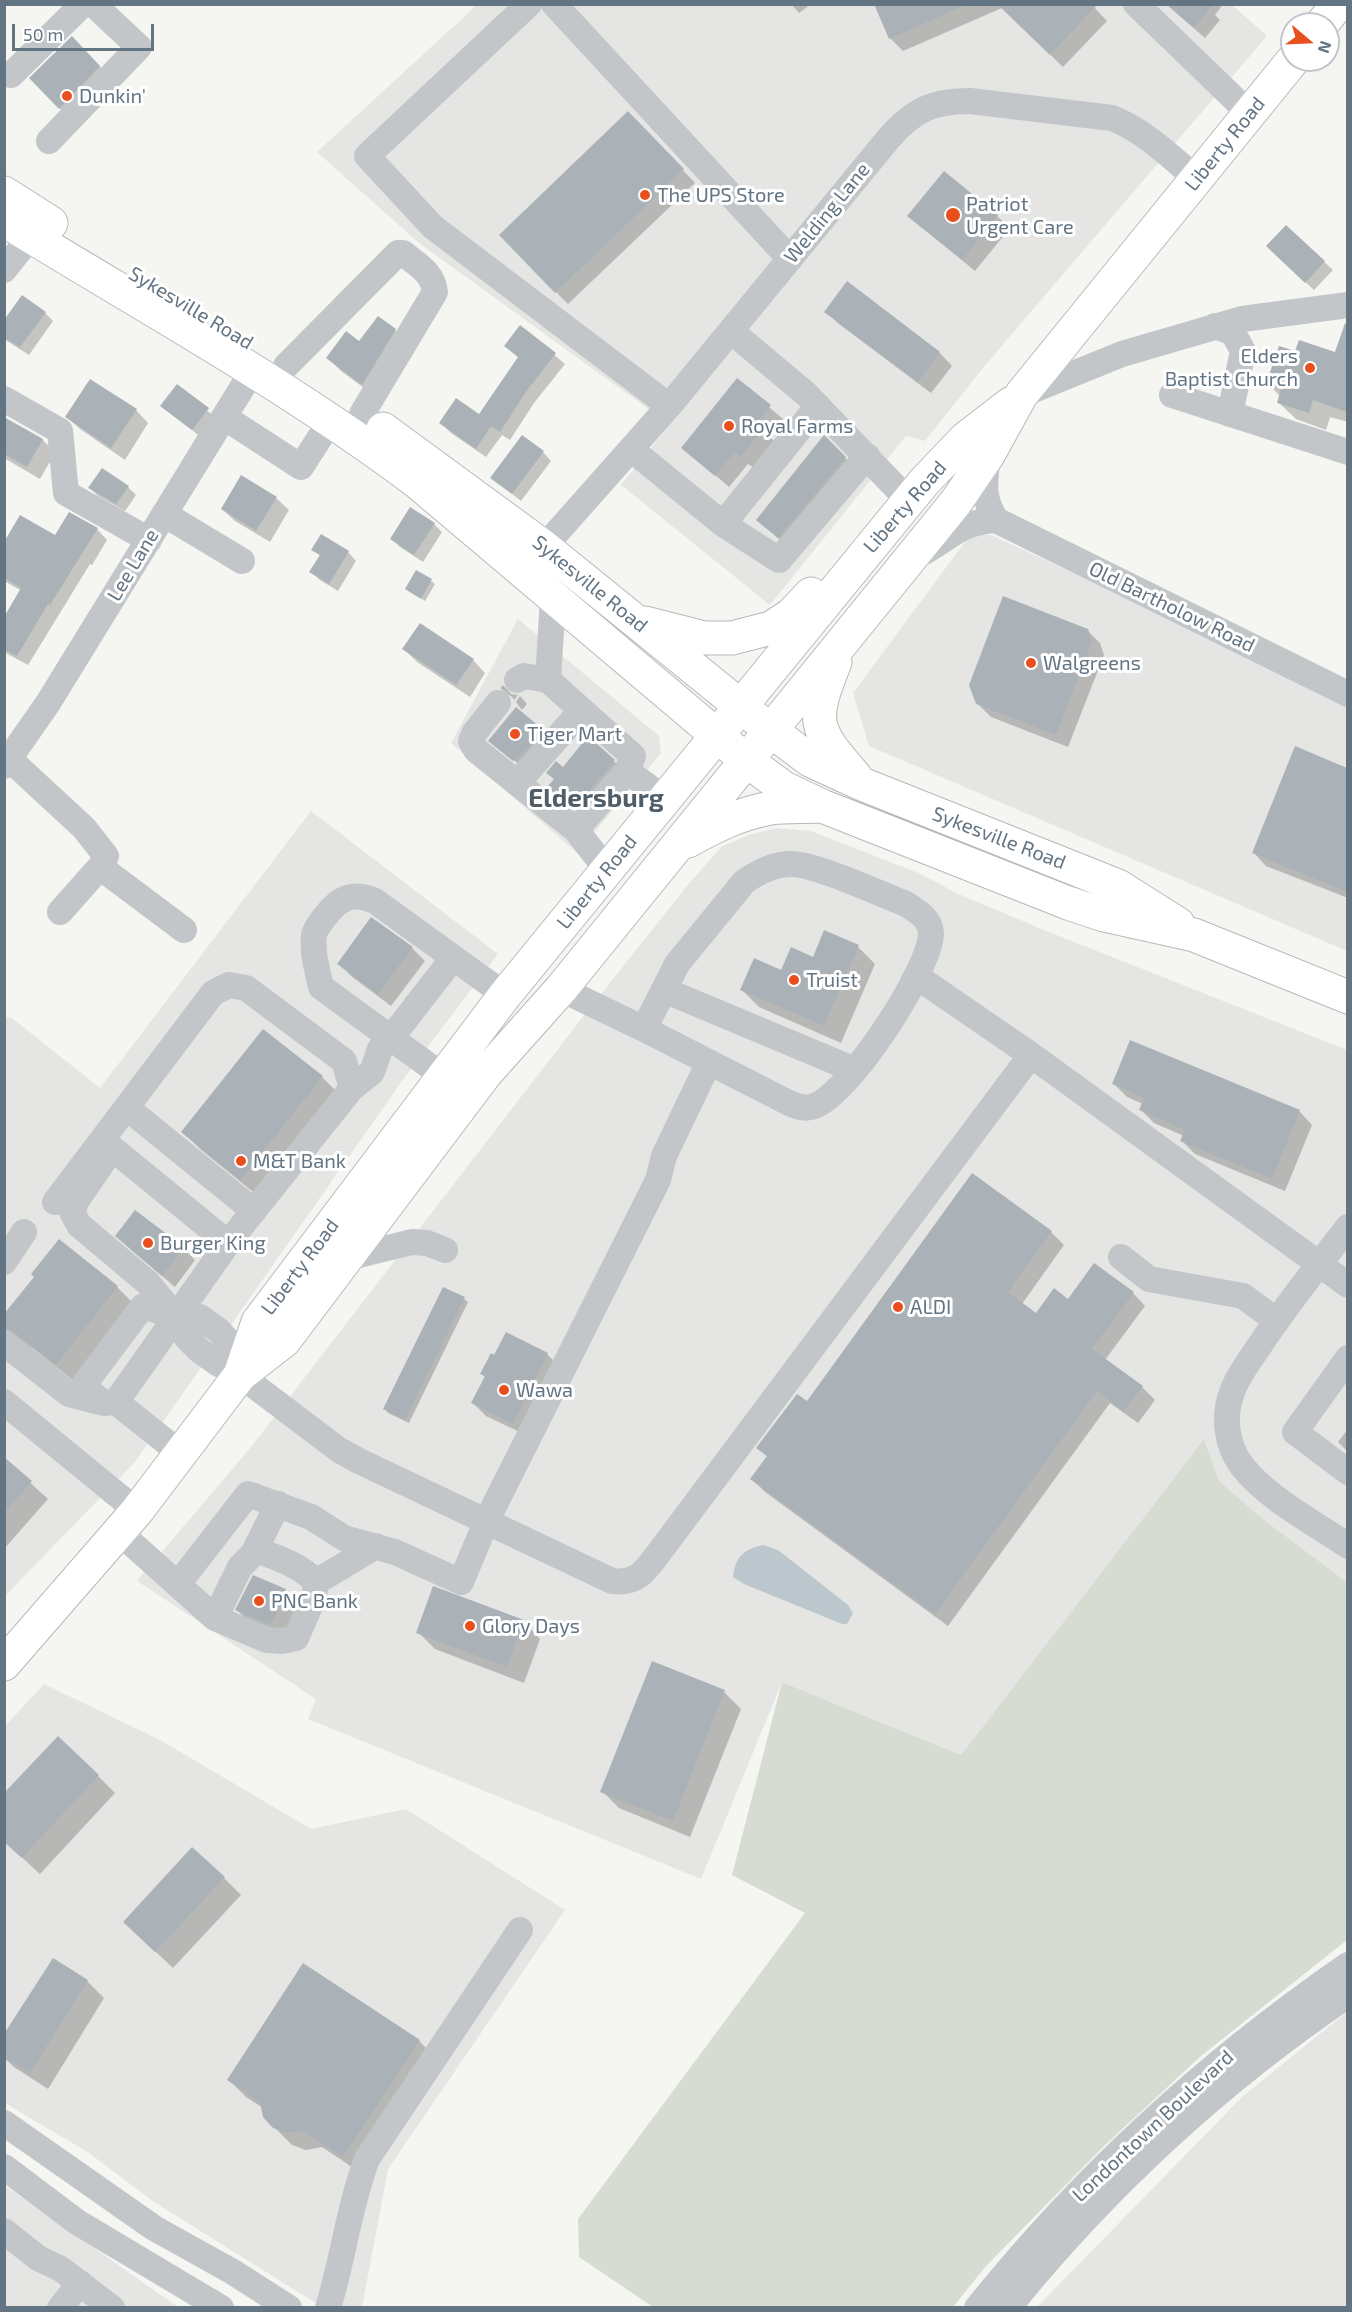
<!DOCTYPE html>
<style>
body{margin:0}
#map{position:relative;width:1352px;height:2312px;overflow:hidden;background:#f5f5f1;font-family:"Exo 2",sans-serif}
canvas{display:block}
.frame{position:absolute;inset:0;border:6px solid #637483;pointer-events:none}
.north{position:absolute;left:1280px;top:12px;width:60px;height:60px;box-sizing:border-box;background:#fff;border:2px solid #c1c7cd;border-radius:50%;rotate:109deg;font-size:16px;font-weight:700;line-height:24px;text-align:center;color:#637483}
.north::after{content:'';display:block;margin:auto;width:21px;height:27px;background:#e94e1d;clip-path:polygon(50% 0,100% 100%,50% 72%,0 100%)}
.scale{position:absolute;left:12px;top:24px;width:142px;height:27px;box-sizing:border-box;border:3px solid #637483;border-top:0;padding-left:8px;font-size:18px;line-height:21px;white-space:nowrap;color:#637483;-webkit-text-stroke:4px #fff;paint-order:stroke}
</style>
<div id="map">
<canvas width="1352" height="2312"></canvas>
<div class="frame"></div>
<div class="north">N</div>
<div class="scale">50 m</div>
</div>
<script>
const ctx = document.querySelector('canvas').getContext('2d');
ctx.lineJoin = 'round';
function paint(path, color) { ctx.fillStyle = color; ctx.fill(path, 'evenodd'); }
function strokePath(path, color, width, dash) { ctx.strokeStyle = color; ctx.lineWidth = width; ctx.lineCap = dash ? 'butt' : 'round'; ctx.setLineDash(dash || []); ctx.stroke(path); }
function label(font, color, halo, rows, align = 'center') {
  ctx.font = font + ' "Exo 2",sans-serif'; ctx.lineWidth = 6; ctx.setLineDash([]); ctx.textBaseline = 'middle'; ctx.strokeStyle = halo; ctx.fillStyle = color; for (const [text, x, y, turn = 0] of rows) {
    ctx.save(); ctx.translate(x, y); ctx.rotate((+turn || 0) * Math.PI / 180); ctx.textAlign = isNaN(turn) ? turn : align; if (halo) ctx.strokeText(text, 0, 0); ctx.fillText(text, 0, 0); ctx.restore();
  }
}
paint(new Path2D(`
 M1231 4 1267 36 982 369 925 441 906 436 770 605 621 485 818 241 651 411 419 243 317 152 477 5Z
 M970 535H991L1166 615 1347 704V951L869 746 853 693Z
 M518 619 659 736 661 753 577 853 451 743Z
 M311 811 498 954 402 1081 134 1463 5 1596 4 1017 12 1018 100 1088Z
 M776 828 811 831 921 874 956 893 1044 930 1347 1050V1582L1263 1519 1219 1481 1204 1439 961 1755 782 1682 701 1879 308 1719 316 1699 137 1581 251 1447 578 1023 687 886 721 847 749 835Z
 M44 1684 160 1740 311 1829 406 1809 565 1910 388 2169 362 2307H322L154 2202 89 2153 5 2103V1726Z
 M1347 2012V2307H1037L1243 2096Z
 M4 2185 33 2205 178 2307H5Z`), '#e5e6e4');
paint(new Path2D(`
 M1204 1439 1219 1481 1263 1519 1347 1582V1940L1201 2056 1104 2146 986 2266 953 2307H653L579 2257 578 2219 805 1913 732 1875 782 1682 961 1755Z`), '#d6dcd2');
paint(new Path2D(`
 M763 1545 778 1550 848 1605 853 1613 847 1624H842L744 1584 733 1577C735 1557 744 1549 763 1545Z`), '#bbc7cc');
paint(new Path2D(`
 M791 4H811L799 13Z
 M875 4H1091L1107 21 1063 67 1002 8 903 51 890 38Z
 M1166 4H1223L1215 15 1220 20 1205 38Z
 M85 51 112 79 72 121 31 78Z
 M641 126 695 183 568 304 556 292Z
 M909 216H997L1010 228 975 271Z
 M1286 227 1333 270 1314 290 1276 255Z
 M847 283 940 353 952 366 931 393 839 324 826 311Z
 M45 313 53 321 29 355 4 339V323Z
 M521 327 565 364 534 403 510 440 502 435 486 457 451 433 441 423 480 416 519 358 506 346Z
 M1345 328 1348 329V422L1330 417 1326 430 1296 419 1278 402 1280 396 1268 384 1296 353 1336 354Z
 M395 330 407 343 375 396 341 371 328 358Z
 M737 380 783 419 769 436 775 442 754 468 748 464 729 487 683 447Z
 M178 386 216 418 201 437 171 414Z
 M136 410 148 423 125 460 80 429 67 417Z
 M4 418 43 440 55 453 40 479 4 458Z
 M825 437 849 462 782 541 761 524Z
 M543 452 551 461 521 501 492 478Z
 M128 487 136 495 125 511 98 496 90 488Z
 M276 498 289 510 270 542 235 521 222 509Z
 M434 524 442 532 423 562 400 547 392 539Z
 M97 529 107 540 92 565 90 564 28 665 4 652V620L22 591 4 581V542L55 537Z
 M313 549 348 552 356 561 338 591 320 580 311 572 321 557Z
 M431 581 435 584 425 601 407 589Z
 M1087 630 1100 643 1104 655 1068 747 991 717 977 703Z
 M404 649 473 660 485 673 470 697 417 662Z
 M503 685 511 694 518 695 514 700 516 702 520 696 527 704 522 710 512 697 500 688Z
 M516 709 546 735 521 766 497 747Z
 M588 738 618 765 579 812 552 791 563 769Z
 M1296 748 1348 769V898L1266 866 1254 853Z
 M858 947 875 964 841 1043 759 1007 742 990 814 959Z
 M412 948 425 961 391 1006 351 976 339 963Z
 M1131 1042 1300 1112 1312 1125 1285 1191 1195 1154 1182 1141 1184 1136 1154 1123 1141 1110 1143 1104 1127 1097 1114 1084Z
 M322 1077 339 1094 258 1196 200 1149 183 1132Z
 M973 1175 1051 1232 1064 1245 1022 1304 1037 1315 1068 1301 1133 1293 1145 1306 1105 1360 1142 1387 1155 1400 1138 1423 1110 1403 948 1626 765 1492 752 1479 768 1457 758 1448 807 1403Z
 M60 1241 117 1287 134 1304 74 1381 32 1348 23 1345 4 1328Z
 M183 1248 195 1260 175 1287 130 1249Z
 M464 1299 468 1302 409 1423 388 1413 385 1409Z
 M547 1354 560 1367 526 1435 486 1416 473 1403 486 1378 482 1374 495 1357Z
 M1348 1429V1452L1338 1442Z
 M4 1459 48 1499 4 1549Z
 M285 1590 298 1603 284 1637 250 1623 237 1610Z
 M523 1621 540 1639 524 1683 435 1649 418 1632Z
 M724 1692 741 1709 690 1837 619 1808 602 1791Z
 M98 1776 115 1793 40 1874 4 1841Z
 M224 1878 241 1895 173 1968 142 1939Z
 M87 1981 104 1998 48 2089 14 2067 4 2058V2037Z
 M419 2041 436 2058 361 2173 322 2147 306 2150 292 2145 274 2127 263 2108 246 2097 229 2080Z`), '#0003');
paint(new Path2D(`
 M874 4H968L889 39Z
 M997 4H1098L1050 55Z
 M1166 4H1213L1194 28Z
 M72 36 100 66 59 109 29 78Z
 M628 111 684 169 555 293 499 235Z
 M944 171 998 215 962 260 907 216Z
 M1286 225 1325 261 1305 283 1266 246Z
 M847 281 940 352 918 382 824 312Z
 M22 295 46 312 20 347 4 338V320Z
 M378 316 396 329 362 385 326 358 346 331 359 341Z
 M1345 323 1347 324V412L1313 400 1309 413 1277 403 1281 389 1266 384 1279 346 1295 351 1299 340 1335 352Z
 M520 325 556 353 525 393 500 432 491 426 476 449 439 423 456 398 479 414 518 357 504 346Z
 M737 378 771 405 757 423 764 428 741 457 735 452 715 476 681 448Z
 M90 379 137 409 111 448 65 417Z
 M177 384 209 408 192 430 160 406Z
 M4 417 43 439 27 467 4 454Z
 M522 435 544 451 512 494 490 478Z
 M824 435 846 457 778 538 756 520Z
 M102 468 129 486 116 504 88 488Z
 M241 475 277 497 256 531 221 509Z
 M410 507 435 523 414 555 390 539Z
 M69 512 98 528 50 605 48 604 17 656 4 649V617L21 588 4 578V542L20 515 55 535Z
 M321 534 349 551 329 584 309 572 320 555 311 550Z
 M416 570 432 579 421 599 405 589Z
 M1003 596 1088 629 1092 641 1056 735 976 704 969 685Z
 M420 623 474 659 456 685 402 649Z
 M516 707 540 727 530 740 533 743 513 761 488 741Z
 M588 736 615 760 574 809 547 787 554 779 546 773 556 761 563 767Z
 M1295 746 1347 768V892L1252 853Z
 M371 917 413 947 378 994 337 964Z
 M824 930 859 945 824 1026 740 990 754 958 781 970 791 947 813 957Z
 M263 1029 323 1076 240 1180 181 1132Z
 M1130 1040 1300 1110 1272 1179 1180 1141 1185 1130 1139 1110 1144 1098 1112 1084Z
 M972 1173 1052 1231 1008 1292 1036 1313 1054 1288 1068 1299 1094 1263 1134 1292 1092 1349 1143 1386 1124 1411 1097 1391 935 1614 750 1479 767 1456 756 1448 797 1394 807 1401Z
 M135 1210 184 1247 162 1276 115 1236Z
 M59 1239 118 1286 56 1365 13 1331 4 1328V1314L34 1277 31 1274Z
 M443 1287 465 1297 405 1420 383 1409Z
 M506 1332 548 1353 513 1424 471 1403 485 1376 480 1374 491 1353 494 1355Z
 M4 1457 32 1481 4 1513Z
 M253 1575 286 1589 271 1625 235 1610Z
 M433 1586 524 1620 507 1667 416 1633Z
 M652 1661 725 1690 673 1821 600 1792Z
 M58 1736 99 1775 22 1858 4 1842V1793Z
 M192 1847 225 1877 155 1952 123 1922Z
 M53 1958 88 1980 30 2073 4 2057V2034Z
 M303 1963 420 2040 343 2157 304 2131 287 2133 273 2128 263 2117 260 2102 227 2080Z`), '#aab2b8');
const major = new Path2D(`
 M1322 24 1338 4
 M4 193 51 223
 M4 220C143 306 287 384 417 482L746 760 784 788 822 806 1068 903 1104 915 1194 935 1348 997
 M383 429 544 547 770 730 810 760 862 784 1118 886 1178 924
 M645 623 704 638H732L771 628 791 615 811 594
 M835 662C811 722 813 728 855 776
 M688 841C715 826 741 813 771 808 787 806 803 807 819 806
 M240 1375 258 1322 505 995 924 482 966 438 1010 404
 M4 1664 137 1511 240 1375 284 1341 486 1073 561 989 956 502 988 455 1021 395 1293 60`);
strokePath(major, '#b5b9bd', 35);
strokePath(new Path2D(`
 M529 4 367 156 433 227 669 406
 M554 4 790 259
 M1136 4 1249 113
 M11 75 83 4
 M49 141 139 47 93 4
 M4 270 31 236
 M1215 326 1233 333 1243 351 1230 414
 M731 331 806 394 908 500
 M286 366 398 253H403C418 265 433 273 435 292L362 414
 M1021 395 1122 354 1242 319 1348 305
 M1172 395 1348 452
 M4 399 60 431 66 493 149 540
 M224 417 301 467 331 420
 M632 450 723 524 779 560 867 456
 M988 456C985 482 981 496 996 520L1348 694
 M164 514 242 561
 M723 524 818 406
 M544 547 669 406 889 138C914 110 932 101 970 101L1112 118C1145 131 1169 156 1196 178
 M924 552C955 535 958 523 996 520
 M553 598 548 680 633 756 627 771
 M517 680 524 676 548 680
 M498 703 475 732 471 741 476 750 576 830 607 870
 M4 754 84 828 106 856 100 867 60 912
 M4 766 48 703 253 370
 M517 783 582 710
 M576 830 627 771 665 799
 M100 867 184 930
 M916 976 1031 1055 1348 1285
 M561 989 644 1029 789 1103C796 1106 803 1109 811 1107 846 1100 930 970 931 934 931 919 917 911 906 904 880 894 816 864 791 864 773 864 758 872 744 882L677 964 644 1029
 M664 990 855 1070
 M443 1076 321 987C317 969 312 952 314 935 315 929 320 924 323 919 339 898 351 891 375 901L505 995
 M127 1108 254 1211
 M102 1140 228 1243
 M112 1149 77 1200 72 1212 79 1225 148 1283 175 1316 187 1338 199 1350 217 1363 240 1375 339 1450 359 1461 612 1581C640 1585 648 1566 664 1546L1031 1055
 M55 1202 213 993 229 985 246 988 344 1061 352 1088
 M1348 1227C1318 1266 1287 1304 1260 1345 1250 1360 1238 1375 1232 1392 1223 1416 1226 1445 1242 1466 1268 1499 1313 1522 1348 1546
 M1121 1257 1149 1279 1243 1296 1277 1321
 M347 1258 412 1242 427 1243 445 1250
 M4 1262 24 1232
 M4 1343 69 1394 99 1402
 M1348 1358 1295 1432 1348 1472
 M4 1402 137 1511
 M116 1402 103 1403 83 1386 143 1306 175 1316 200 1317 219 1331 230 1343 240 1375
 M180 1453 116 1402 228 1243 352 1088 372 1072 380 1049 391 1038 453 958
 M119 1532 215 1618 267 1640 282 1641 296 1638 314 1597 316 1582C300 1565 278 1558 256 1550
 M316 1582 376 1546
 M178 1584 248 1494 311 1517 344 1538 395 1552 461 1582 486 1522 658 1180 664 1156 709 1062
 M215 1618 240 1567 253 1554 278 1504
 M4 2123 154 2228 233 2272 289 2308
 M4 2167 77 2222 221 2308
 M4 2231 38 2258 61 2269 112 2308
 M60 2308 80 2283
 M328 2308C343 2259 349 2207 367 2159L520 1930
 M977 2308C1083 2176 1209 2061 1348 1965
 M1008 2308C1105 2188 1220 2082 1348 1995`), '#c2c6c9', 26);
strokePath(major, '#fff', 33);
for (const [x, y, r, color] of [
 [67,96,6,"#e94e1d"],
 [645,195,6,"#e94e1d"],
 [953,215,8,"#e94e1d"],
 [1310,368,6,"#e94e1d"],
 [729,426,6,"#e94e1d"],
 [1031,663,6,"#e94e1d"],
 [515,734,6,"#e94e1d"],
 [794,980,6,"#e94e1d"],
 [241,1161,6,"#e94e1d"],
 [148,1243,6,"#e94e1d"],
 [898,1307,6,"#e94e1d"],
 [504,1390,6,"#e94e1d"],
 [259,1601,6,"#e94e1d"],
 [470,1626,6,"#e94e1d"]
]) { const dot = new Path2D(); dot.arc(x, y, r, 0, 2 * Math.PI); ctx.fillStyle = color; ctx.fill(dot); strokePath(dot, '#fff', 2); }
label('20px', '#637483', '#fff', [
 ["Dunkin'",79,96],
 ["The UPS Store",657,195],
 ["Patriot",966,204],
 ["Urgent Care",966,227],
 ["Elders",1298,356,"right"],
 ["Baptist Church",1298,379,"right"],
 ["Royal Farms",741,426],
 ["Walgreens",1043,663],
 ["Tiger Mart",527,734],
 ["Truist",806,980],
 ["M&T Bank",253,1161],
 ["Burger King",160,1243],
 ["ALDI",910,1307],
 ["Wawa",516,1390],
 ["PNC Bank",271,1601],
 ["Glory Days",482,1626]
], 'left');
label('20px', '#637483', '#fff', [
 ["Liberty Road",1225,144,-51],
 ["Welding Lane",827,213,-51],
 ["Sykesville Road",191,308,31],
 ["Liberty Road",905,507,-49],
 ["Lee Lane",133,565,-59],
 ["Sykesville Road",590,584,39],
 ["Old Bartholow Road",1172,607,26],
 ["Sykesville Road",999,838,21],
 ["Liberty Road",597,882,-51],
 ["Liberty Road",300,1267,-53],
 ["Londontown Boulevard",1153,2126,-43]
]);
label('bold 26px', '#515e68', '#fff', [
 ["Eldersburg",596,798]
]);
</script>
